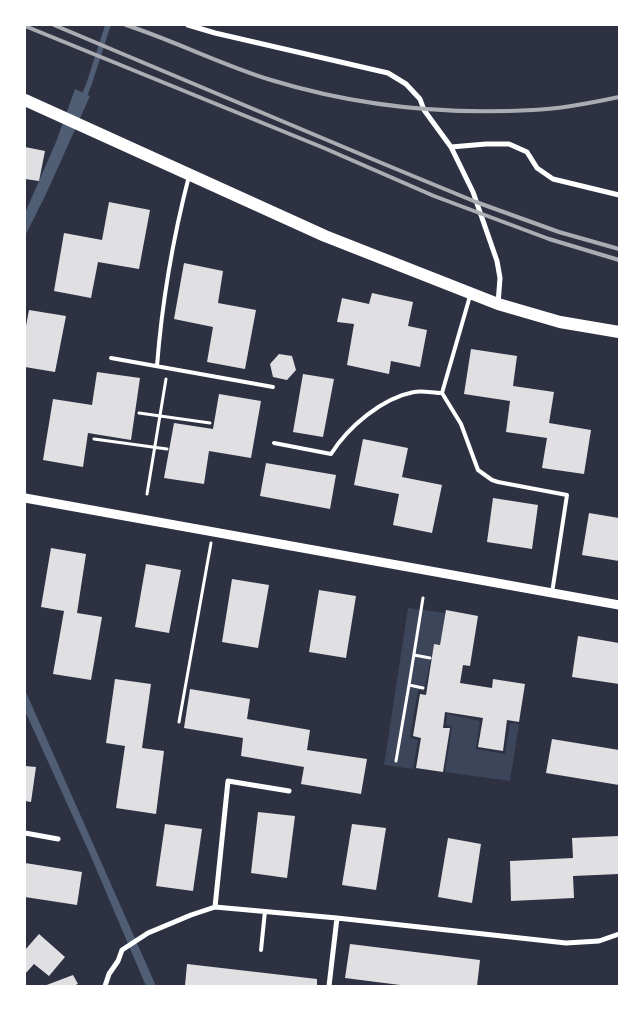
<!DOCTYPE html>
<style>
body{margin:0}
#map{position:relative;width:644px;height:1011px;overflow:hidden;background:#2d3142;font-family:Mulish,sans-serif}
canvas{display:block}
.frame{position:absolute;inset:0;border:26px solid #fff;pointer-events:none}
</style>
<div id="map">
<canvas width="644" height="1011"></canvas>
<div class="frame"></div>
</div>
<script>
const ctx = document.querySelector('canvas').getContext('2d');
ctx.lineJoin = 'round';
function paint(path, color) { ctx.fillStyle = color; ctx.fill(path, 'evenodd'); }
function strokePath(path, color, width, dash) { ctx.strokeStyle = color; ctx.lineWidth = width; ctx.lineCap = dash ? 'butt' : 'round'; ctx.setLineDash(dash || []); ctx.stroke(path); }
paint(new Path2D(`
 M408 608 446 613 440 644H434L424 691 418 690 410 738 418 740 413 769 384 765Z
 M447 714 480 721 476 749 505 754 510 723 519 724 510 781 445 772 452 726 446 725Z`), '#3c4559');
paint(new Path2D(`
 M75 89 90 96 47 192 25 236V213L56 142Z
 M25 690 156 986H146L89 852 25 711Z`), '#4f5d75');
strokePath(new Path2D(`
 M83 99 89 84 108 25`), '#4f5d75', 5.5);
paint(new Path2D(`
 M25 147 45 151 39 181 25 179Z
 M109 202 150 210 139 269 98 262 91 298 54 291 64 233 102 240Z
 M184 263 223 271 218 303 256 310 245 369 207 362 213 327 174 319Z
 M372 293 413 302 408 326 427 330 420 367 391 361 389 374 347 365 354 324 337 322 342 298 369 304Z
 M29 310 66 316 55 372 25 367V331Z
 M471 349 517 356 513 386 554 392 549 423 591 430 584 474 542 468 547 438 506 432 510 401 464 394Z
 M279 354 292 356 296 370 287 380 273 377 270 364Z
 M97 372 140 378 131 440 88 433 83 467 43 460 53 399 92 405Z
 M303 374 334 379 323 437 293 432Z
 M219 394 261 401 251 458 209 451 204 484 164 478 174 423 213 429Z
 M363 439 408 448 402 477 442 485 432 533 393 525 399 494 354 485Z
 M266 463 336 475 330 509 260 496Z
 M493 498 538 505 532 549 487 542Z
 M589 513 619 518V561L582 555Z
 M51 548 86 554 77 613 102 617 91 680 53 674 64 611 41 607Z
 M146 564 181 570 169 633 135 627Z
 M232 579 269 585 258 648 222 642Z
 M319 590 356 596 346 658 309 652Z
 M446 610 478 616 470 666 463 665 460 683 492 688 493 679 525 684 519 722 507 720 503 751 478 747 483 718 445 712 443 728H450L443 772 416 768 421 738 413 736 420 694 426 695 434 644 440 645Z
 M578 636 619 643V684L572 677Z
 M115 679 151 684 142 748 164 751 156 814 116 808 125 746 106 743Z
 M190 689 250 699 247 719 310 730 307 750 367 759 361 794 301 784 304 767 241 756 243 738 184 728Z
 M552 739 619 750V785L546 773Z
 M25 766 36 767 31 802 25 801Z
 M258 812 295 816 287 878 251 873Z
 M165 824 202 829 193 891 156 886Z
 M352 824 386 828 376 890 342 885Z
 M619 836V874L573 876 574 898 511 901 510 861 573 858 572 838Z
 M448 838 481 844 472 903 438 897Z
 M25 863 82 872 77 905 25 897Z
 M39 934 65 957 49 976 34 964 25 974V950Z
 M350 944 480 960 477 986H408L345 978Z
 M187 964 317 979V986H185Z
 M73 975 78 984 73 986H44Z`), '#e0e0e3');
strokePath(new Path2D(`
 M139 413 210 423
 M94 439 167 449
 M147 494 166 379
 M414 655 430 658
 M409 685 423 598
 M179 722 211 543
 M396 761 409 685 423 688`), '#fff', 3);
strokePath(new Path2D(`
 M470 296 442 393 461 424 478 470 492 480 498 482 567 495 552 593
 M111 358 273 387
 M157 366C162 302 173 238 189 176
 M274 443 331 454C348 427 382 398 414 392 422 390 433 393 442 393
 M261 950 265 911`), '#fff', 4);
strokePath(new Path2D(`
 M188 25 215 33 388 73 406 84 420 99 424 110 451 147
 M498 304 500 278 497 261 473 192 451 147 486 144H509L527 152 537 168 553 179 619 195
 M25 833 58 839
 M215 907 228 781 289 791
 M105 986 109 974 118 961 122 950 148 933 191 915 215 907 337 918 566 943 599 941 619 934
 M329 986 337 918`), '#fff', 5);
strokePath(new Path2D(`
 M25 498 619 605`), '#fff', 9);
strokePath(new Path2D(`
 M25 100 325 236 498 304 560 322 619 332`), '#fff', 12);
strokePath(new Path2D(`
 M54 25 384 164 476 202 559 232 619 249
 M126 25C175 41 222 65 271 80 356 106 445 115 533 110 562 109 591 103 619 97
 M25 26 324 148 434 196 549 239 619 260`), '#abadb3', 4);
</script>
